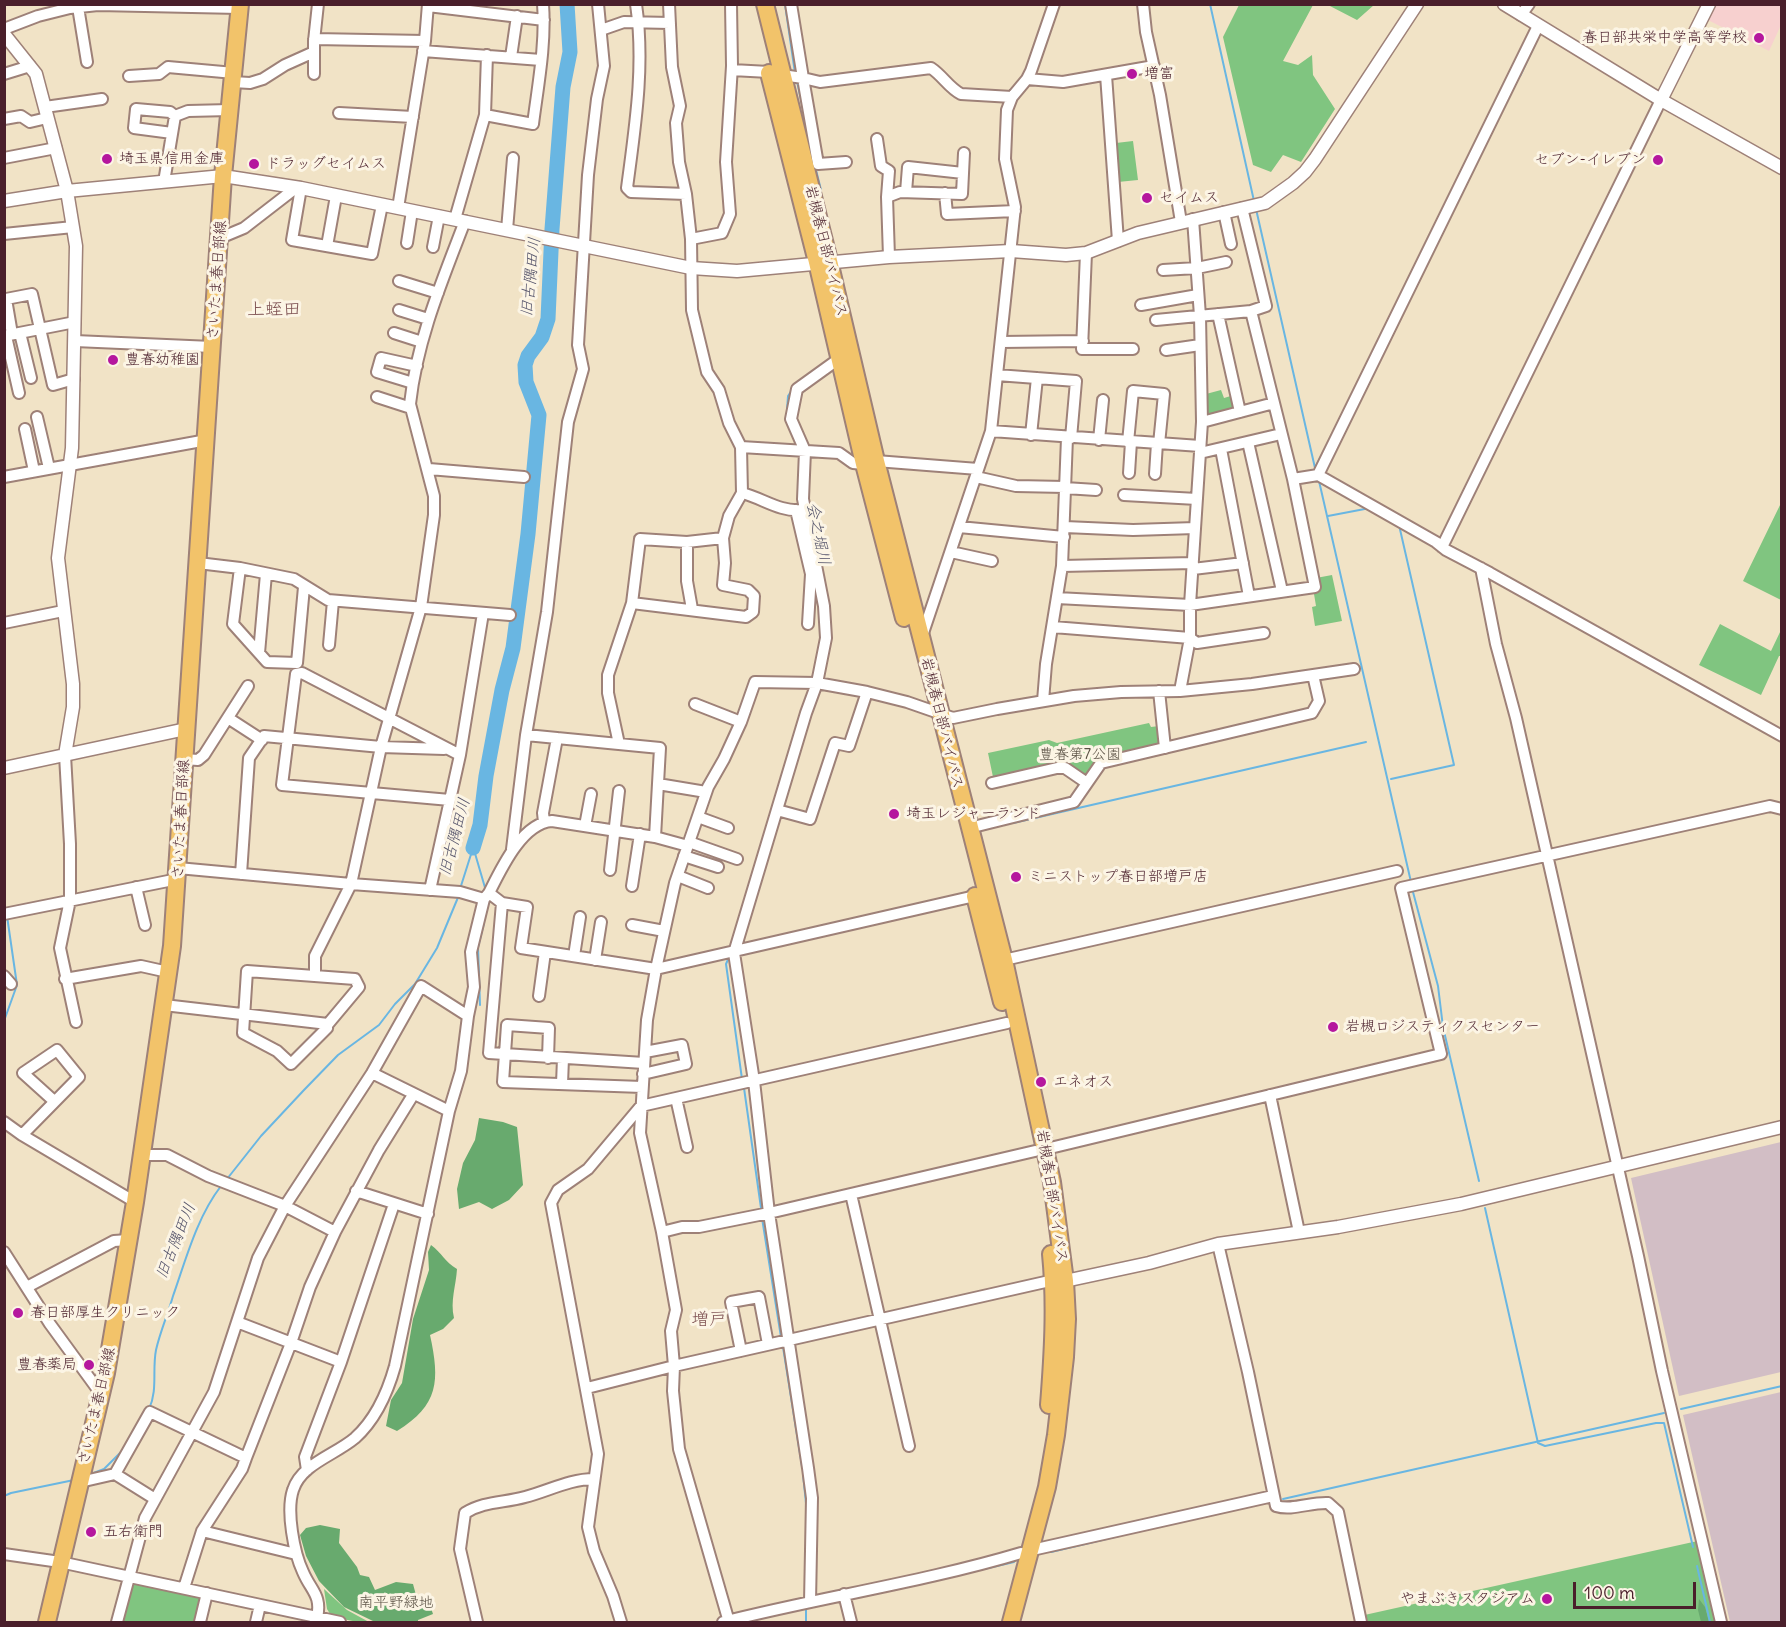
<!DOCTYPE html>
<meta charset="utf-8">
<style>
body{margin:0}
#map{position:relative;width:1786px;height:1627px;overflow:hidden;background:#f1e3c6;font-family:Delius,sans-serif}
canvas{display:block}
.frame{position:absolute;inset:0;border:6px solid #4a1f2b;pointer-events:none}
.scale{position:absolute;left:1573px;top:1582px;width:123px;height:27px;box-sizing:border-box;border:3px solid #4a1f2b;border-top:0;padding-left:8px;font-size:18px;line-height:21px;white-space:nowrap;color:#4a1f2b;-webkit-text-stroke:4px #fcf5e5;paint-order:stroke}
</style>
<div id="map">
<canvas width="1786" height="1627"></canvas>
<div class="frame"></div>
<div class="scale">100 m</div>
</div>
<script>
const ctx = document.querySelector('canvas').getContext('2d');
ctx.lineJoin = 'round';
function paint(path, color) { ctx.fillStyle = color; ctx.fill(path, 'evenodd'); }
function strokePath(path, color, width, dash) { ctx.strokeStyle = color; ctx.lineWidth = width; ctx.lineCap = dash ? 'butt' : 'round'; ctx.setLineDash(dash || []); ctx.stroke(path); }
function label(font, color, halo, rows, align = 'center') {
  ctx.font = font + ' Delius,"Klee One",sans-serif'; ctx.lineWidth = 6; ctx.setLineDash([]); ctx.textBaseline = 'middle'; ctx.strokeStyle = halo; ctx.fillStyle = color; for (const [text, x, y, turn = 0] of rows) {
    ctx.save(); ctx.translate(x, y); ctx.rotate((+turn || 0) * Math.PI / 180); ctx.textAlign = isNaN(turn) ? turn : align; if (halo) ctx.strokeText(text, 0, 0); ctx.fillText(text, 0, 0); ctx.restore();
  }
}
paint(new Path2D(`
 M1714 5H1781V25L1769 51 1706 19Z`), '#f7d0cf');
paint(new Path2D(`
 M1781 1142V1372L1679 1396 1631 1178Z
 M1781 1392V1622H1730L1683 1415Z`), '#d2bec5');
paint(new Path2D(`
 M1239 5H1313L1283 61 1298 65 1312 55 1313 75 1335 109 1301 162 1283 155 1271 172 1253 165 1223 37Z
 M1328 5 1373 4 1374 5 1357 20Z
 M1133 141 1138 180 1118 182 1116 143Z
 M1221 390 1224 398 1234 395 1237 410 1208 416 1206 414V394Z
 M1781 503V600L1743 581Z
 M1332 575 1342 621 1315 626 1312 607 1316 606 1314 594 1318 589 1316 578Z
 M1720 624 1771 651 1781 630V656H1779L1761 695 1699 665Z
 M1149 723 1151 727 1159 726 1161 740 1159 745 1108 756 1084 778 1065 766 997 780 993 777 988 753 1049 740 1057 743Z
 M1702 1540 1721 1622H1361L1360 1616Z
 M135 1583 202 1598 197 1622H123L131 1586Z
 M324 1589 347 1610 369 1622H358L332 1617 327 1609Z`), '#80c580');
paint(new Path2D(`
 M479 1118 503 1122 517 1127 523 1185 509 1200 492 1209 479 1202 459 1209 457 1189 463 1163 475 1140Z
 M431 1245C442 1253 445 1262 457 1269 456 1286 450 1301 454 1318L443 1329 430 1335C440 1381 439 1405 397 1431L386 1426 391 1400 402 1383 413 1319 429 1270 428 1252Z
 M320 1525 340 1529 339 1543 357 1567 360 1575 369 1577 375 1590 396 1582 413 1584 416 1595 428 1599 433 1614 418 1620V1622H375L344 1607 319 1581 306 1556 300 1535 306 1528Z
 M1699 1599 1705 1607 1709 1622H1701L1698 1610Z`), '#68aa6e');
strokePath(new Path2D(`
 M785 4 795 73
 M1210 4 1254 201
 M1520 76 1539 36
 M797 81 807 128
 M815 166 821 190
 M1256 209 1315 468
 M787 410 788 396 792 390
 M1316 466 1335 429
 M1319 481 1411 882
 M1328 516 1370 508
 M1391 779 1454 765 1399 525
 M777 791 782 776
 M1013 823 1366 742
 M474 850 486 891
 M460 889 473 848
 M1413 892 1438 986 1443 1027 1479 1181
 M4 904 6 910
 M730 955 726 964 742 1079
 M480 1005 478 947 484 923
 M4 1021 17 985 7 916
 M744 1088 761 1208
 M227 1179 261 1136 304 1090 338 1055 379 1025 395 1004 415 984 437 948 459 895
 M1485 1208 1538 1443 1545 1446 1656 1423H1664L1693 1547
 M762 1218 781 1337
 M783 1347 802 1466
 M149 1409C158 1390 152 1370 156 1350 160 1332 168 1314 173 1296 186 1259 197 1217 221 1186
 M1681 1409 1782 1386
 M91 1474 104 1469 124 1449
 M803 1474 807 1513
 M4 1496 11 1493 74 1480
 M1283 1499 1664 1413
 M1051 1552 1119 1536
 M1697 1566 1710 1622
 M984 1569 1014 1562
 M855 1598 879 1593
 M806 1622V1610`), '#69b6e2', 2);
strokePath(new Path2D(`
 M473 848 480 825 486 776 502 690 513 648 528 534 539 415 526 382 525 365 528 356 542 337 548 319 552 229 563 87 570 52 567 4`), '#69b6e2', 15);
const minor = new Path2D(`
 M636 4C645 66 635 127 627 188L631 192 686 194
 M791 4 803 78 820 82 931 68C943 76 949 88 961 94L1012 97
 M1143 4 1146 32 1160 95 1181 222
 M428 6 544 20
 M78 7 87 62
 M1521 15 1529 4
 M4 29 38 16 70 8 98 5 239 8
 M601 30 624 22 670 23
 M314 39 425 41
 M423 51 541 60
 M511 57 517 16
 M732 70 769 72
 M4 74 30 66
 M314 74V41L318 4
 M782 75 803 78 818 164 846 162
 M1106 75 1118 241
 M129 76 159 74 168 67 234 73
 M1027 79 1063 82 1154 66
 M233 82 250 83 263 79 285 65 314 52
 M45 107 102 99
 M339 113 413 117
 M485 115 533 124C538 85 546 44 543 4
 M4 119 21 116 30 122 47 118
 M172 133 134 128 136 109 170 112 175 116 188 111 230 110
 M877 139 881 166 889 171 887 197 889 257
 M4 158 56 148
 M164 182 175 116
 M301 188 292 240 372 254 382 205
 M906 192 908 167 963 173
 M945 193 947 214 1015 211
 M887 197 900 192 962 194 964 153
 M398 208 425 41 428 4
 M1224 212 1231 244
 M455 219 485 115 487 55
 M507 230 513 158
 M4 234 73 227
 M220 238 244 228 297 187
 M691 239 722 233 730 214 726 162 732 66 731 4
 M407 243 412 211
 M327 246 336 196
 M433 247 439 216
 M1086 253 1082 349H1133
 M1163 270 1197 268 1226 262
 M399 281 438 293
 M1141 305 1198 295
 M399 310 428 319
 M1218 314 1240 412
 M1156 320 1251 311 1266 306 1242 208
 M20 333 31 378
 M394 333 422 342
 M12 334 6 299 32 294 53 385 74 379
 M4 336 75 322
 M6 336 19 393
 M75 341 212 347
 M1001 342 1083 341
 M1166 350 1200 345
 M997 375 1076 381 1071 438
 M413 383 377 372 381 358 417 366
 M377 397 411 408
 M37 417 49 468
 M1202 422 1274 403
 M25 429 34 471
 M991 431 1200 446
 M1031 435 1037 378
 M1099 440 1103 400
 M1128 442 1133 391 1164 394 1159 444
 M1248 442 1282 591
 M741 447 839 453 853 463 864 464
 M1221 449 1249 596
 M1200 453 1281 434
 M876 461 978 469
 M429 469 524 477
 M1129 473 1131 442
 M1155 474 1157 443
 M1318 475 1538 26
 M4 477 207 440
 M976 477 1016 486 1065 487
 M1293 479 1318 475 1436 542 1446 550 1490 573 1782 736
 M1065 488 1096 490
 M742 493C762 498 780 512 801 510
 M1124 495 1197 499
 M796 510 811 574 808 624
 M959 527 1064 537
 M1065 527 1133 530 1195 528
 M687 542V581L692 609
 M1442 547 1661 100
 M951 552 992 561
 M198 563 240 568 294 579 328 600 510 615
 M1062 566 1193 563
 M240 568 233 624 267 662 297 663 304 587
 M1481 568 1496 644 1516 718 1638 1256 1662 1371 1721 1622
 M1193 569 1243 563
 M1057 598 1190 605 1315 587 1293 479 1251 311
 M632 603 746 617 753 612 754 596 748 590 723 585 725 563 723 538 729 516 742 493 741 447 729 423 719 390 707 372 692 310 691 239 686 194 679 162 676 123 680 106 672 67 669 4
 M4 623 63 611
 M1053 627 1190 638 1197 643 1264 633
 M922 636 991 431 1015 207 1005 159 1007 110 1012 97 1027 79 1031 71 1054 4
 M329 645 333 601
 M259 653 266 574
 M1159 691 1165 748
 M1180 691 1190 638V605L1202 422 1200 316 1193 219
 M1043 701 1046 664 1062 566 1067 438
 M695 704 741 722
 M228 718 262 740
 M526 735 660 748 655 837
 M619 744 608 693V675L632 603 640 539 687 542 723 538
 M65 755 70 844V900L60 948 76 1022
 M184 759 198 760 204 755 248 686
 M992 783 1057 768H1065L1084 781
 M658 784 706 792
 M450 800 282 785 296 674 302 673 460 755
 M777 810 810 819 835 743 849 746 867 692
 M698 817 728 828
 M544 822 543 813 557 738
 M585 826 591 794
 M969 828 1074 802 1101 763 1312 713 1319 701 1313 675
 M689 842 737 859
 M512 849 526 735 547 612 568 422 583 369 578 345 588 175 597 99 604 66 598 4
 M684 856 718 867
 M178 868 351 884 460 892 484 899 489 893 502 903 527 907 521 948 656 969 975 896
 M610 870 619 791
 M241 874 249 758 264 736 381 747 444 749
 M678 876 708 888
 M632 886 640 834
 M136 887 145 925
 M430 890 460 755 483 613
 M489 893C501 869 522 823 552 821L655 837 688 846
 M502 903 489 1053 644 1063
 M4 914 178 879
 M632 925 664 931
 M574 956 580 917
 M595 960 601 922
 M1004 960 1397 871
 M4 976 11 984
 M315 976V956L351 884 381 747 421 607 434 515V496L410 404C417 340 442 281 465 221
 M65 979 141 966 168 972
 M539 996 545 952
 M164 1005 328 1024 359 987 355 979 247 971 243 1033 277 1051 291 1064 327 1028 325 1024
 M548 1058 549 1028 507 1025 503 1082 642 1087
 M372 1073 449 1111
 M643 1074 686 1064 682 1045 645 1052
 M562 1084 563 1058
 M1270 1095 1299 1232
 M676 1098 687 1147
 M4 1122 22 1135 135 1202
 M22 1135 79 1077 57 1050 23 1073 54 1101
 M1046 1149 1441 1054 1401 888 1770 806 1782 809
 M142 1155H167L208 1176 285 1206 335 1232
 M356 1191 428 1214
 M851 1194 909 1446
 M662 1232 682 1227H699L769 1213 1035 1151
 M1218 1244 1248 1372 1276 1506C1292 1511 1311 1502 1328 1503L1338 1512 1361 1622
 M4 1252 50 1324 101 1394
 M27 1287 114 1241 128 1240
 M237 1322 341 1362
 M741 1351 731 1302 759 1297 768 1344
 M587 1388 674 1366 1054 1280
 M307 1470 305 1457 341 1362 394 1204
 M80 1482 115 1474
 M155 1499 115 1474 150 1412 246 1458
 M202 1531 296 1554
 M1032 1550 1273 1496
 M4 1554 60 1562 340 1622
 M184 1588 202 1531 242 1469 246 1458 291 1343 310 1287 335 1232 379 1150 413 1095
 M844 1594 851 1622
 M810 1602 812 1498 808 1468 769 1213 754 1081 734 953 806 713 817 683 826 638 824 606 803 499 805 451 791 419 797 389 840 358
 M317 1618C322 1595 311 1591 303 1572 294 1553 286 1511 293 1490 301 1464 335 1455 355 1438 375 1420 388 1391 395 1366L449 1111 461 1071 468 1016 474 987 471 952 484 899
 M117 1622 145 1518 214 1392 258 1258 285 1206 372 1073 421 986 468 1016
 M200 1622 207 1593
 M256 1622 260 1605
 M477 1622 460 1549 465 1513C484 1501 504 1503 525 1497 548 1491 570 1479 594 1479
 M621 1622 613 1596 594 1551 588 1527 598 1454 551 1203 558 1190 588 1169 641 1106 1007 1023
 M723 1622C822 1597 924 1582 1021 1553
 M729 1622 679 1449 673 1391 674 1366 671 1331 676 1310 662 1232 640 1133 647 1020 656 969 675 883 708 787 724 759 741 722 755 682 817 683 867 692 907 702 953 718 997 709 1074 696 1121 692 1180 691 1252 684 1354 669`);
const tertiary = new Path2D(`
 M1504 4 1661 100 1782 168
 M4 34 36 74 67 191 76 246 72 448 58 558 73 684V707L65 755
 M1661 100 1709 4
 M4 201 67 191 223 176 301 188 691 268 737 271 889 257 1011 251 1066 255 1086 253 1138 233 1265 203 1293 183 1305 172 1315 159 1417 4
 M4 768 186 729
 M1058 1280 1065 1281 1149 1263 1218 1244 1338 1227 1461 1204 1782 1127
 M316 1622 317 1618`);
const primary = new Path2D(`
 M47 1622 106 1373 135 1202 172 946 223 176 240 4`);
const trunk = new Path2D(`
 M765 4 829 261 876 461 1004 960 1052 1182 1065 1281 1067 1319 1065 1357 1056 1435 1047 1487 1011 1622
 M769 73 817 262 864 464 904 618
 M975 896 1002 1002
 M1049 1405C1053 1354 1056 1304 1051 1254`);
strokePath(minor, '#9e8178', 14);
strokePath(tertiary, '#9e8178', 15);
strokePath(primary, '#9e8178', 20);
strokePath(trunk, '#9e8178', 20);
strokePath(minor, '#fff', 10);
strokePath(tertiary, '#fff', 12);
strokePath(primary, '#f2c36a', 16);
strokePath(trunk, '#f2c36a', 16);
for (const [x, y, r, color] of [
 [1759,38,6,"#b5179e"],
 [1132,74,6,"#b5179e"],
 [107,159,6,"#b5179e"],
 [1658,160,6,"#b5179e"],
 [254,164,6,"#b5179e"],
 [1147,198,6,"#b5179e"],
 [113,360,6,"#b5179e"],
 [894,814,6,"#b5179e"],
 [1016,877,6,"#b5179e"],
 [1333,1027,6,"#b5179e"],
 [1041,1082,6,"#b5179e"],
 [18,1313,6,"#b5179e"],
 [89,1365,6,"#b5179e"],
 [91,1532,6,"#b5179e"],
 [1547,1599,6,"#b5179e"]
]) { const dot = new Path2D(); dot.arc(x, y, r, 0, 2 * Math.PI); ctx.fillStyle = color; ctx.fill(dot); strokePath(dot, '#fcf5e5', 2); }
label('15px', '#4a1f2b', '#fcf5e5', [
 ["春日部共栄中学高等学校",1747,38,"right"],
 ["増富",1144,74],
 ["埼玉県信用金庫",119,159],
 ["セブン-イレブン",1646,160,"right"],
 ["ドラッグセイムス",266,164],
 ["セイムス",1159,198],
 ["豊春幼稚園",125,360],
 ["埼玉レジャーランド",906,814],
 ["ミニストップ春日部増戸店",1028,877],
 ["岩槻ロジスティクスセンター",1345,1027],
 ["エネオス",1053,1082],
 ["春日部厚生クリニック",30,1313],
 ["豊春薬局",77,1365,"right"],
 ["五右衛門",103,1532],
 ["やまぶきスタジアム",1535,1599,"right"]
], 'left');
label('15px', '#4a1f2b', '#fcf5e5', [
 ["岩槻春日部バイパス",826,251,76],
 ["さいたま春日部線",217,280,-86],
 ["岩槻春日部バイパス",942,723,76],
 ["さいたま春日部線",181,819,-87],
 ["岩槻春日部バイパス",1052,1196,81],
 ["さいたま春日部線",97,1406,-77]
]);
label('15px', '#5a5144', '#fcf5e5', [
 ["豊春第7公園",1080,755],
 ["南平野緑地",396,1603]
]);
label('italic 16px', '#55546b', '#fcf5e5', [
 ["旧古隅田川",531,277,-84],
 ["会之堀川",818,534,78],
 ["旧古隅田川",455,837,-75],
 ["旧古隅田川",176,1241,-68]
]);
label('18px', '#7f5354', '#fcf5e5', [
 ["上蛭田",274,310],
 ["増戸",709,1320]
]);
</script>
